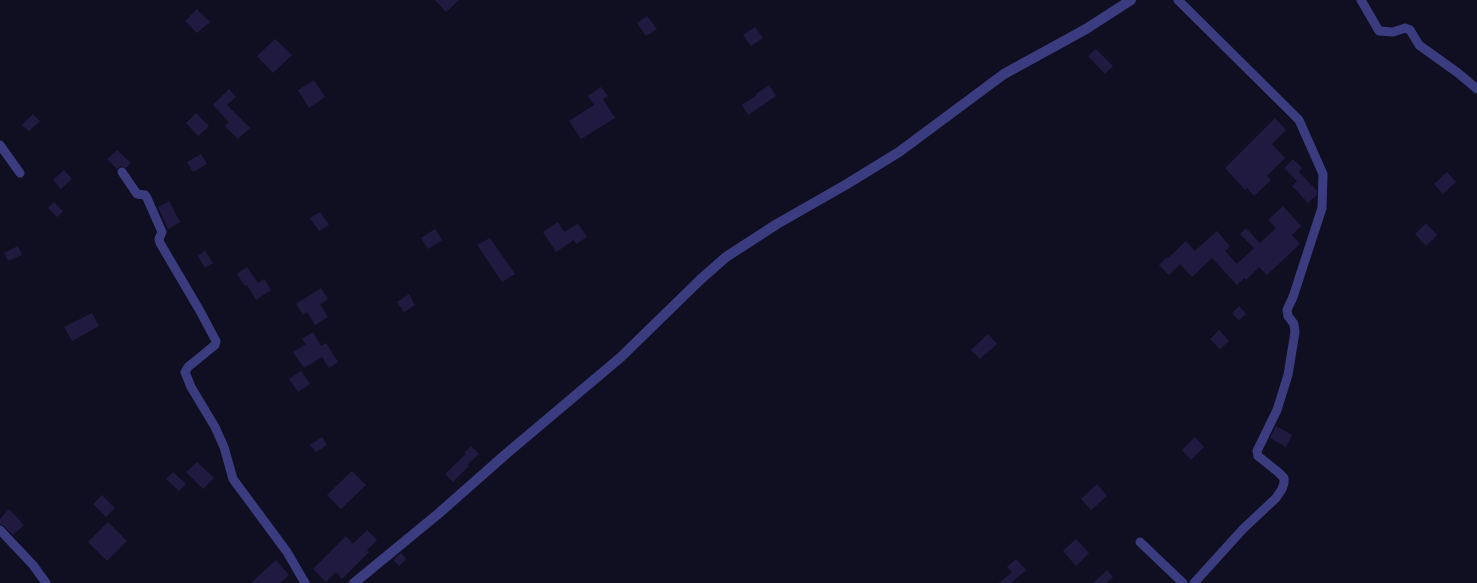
<!DOCTYPE html>
<style>
body{margin:0}
canvas{display:block;background:#100e21}
</style>
<canvas width="1477" height="583"></canvas>
<script>
const ctx = document.querySelector('canvas').getContext('2d');
ctx.lineJoin = 'round';
function paint(path, color) { ctx.fillStyle = color; ctx.fill(path, 'evenodd'); }
function strokePath(path, color, width, dash) { ctx.strokeStyle = color; ctx.lineWidth = width; ctx.lineCap = dash ? 'butt' : 'round'; ctx.setLineDash(dash || []); ctx.stroke(path); }
paint(new Path2D(`
 M435 0H459L446 12Z
 M197 9 210 22 197 33 185 21Z
 M647 16 657 29 646 36 637 23Z
 M755 27 763 38 751 46 743 35Z
 M275 39 292 55 273 73 257 56Z
 M1096 49 1113 66 1105 74 1088 56Z
 M314 80 325 97 309 108 298 90Z
 M769 85 776 96 748 115 742 105 757 95 756 94Z
 M601 87 608 96 603 99 615 118 581 139 569 121 594 105 588 96Z
 M229 89 236 97 227 105 250 128 238 139 225 126 229 122 213 105Z
 M196 113 209 126 198 136 186 123Z
 M33 114 40 121 29 131 22 125Z
 M1275 118 1286 130 1272 144 1285 158 1267 176 1271 180 1254 196 1247 188 1245 190 1225 168Z
 M117 150 131 163 126 168 121 166 117 169 107 159Z
 M201 154 207 164 193 172 187 162Z
 M1293 159 1302 168 1299 172 1317 191 1316 196 1308 203 1292 186 1297 181 1284 168Z
 M64 170 72 179 61 189 53 180Z
 M1447 172 1456 182 1443 194 1434 184Z
 M169 201 180 222 168 229 158 207Z
 M54 202 63 211 57 217 48 208Z
 M1283 206 1301 226 1292 235 1300 244 1267 275 1259 267 1246 280 1244 278 1237 285 1212 258 1192 277 1180 264 1169 275 1159 265 1167 257 1168 258 1186 241 1195 251 1217 231 1230 246 1225 251 1237 264 1254 248 1240 234 1246 228 1260 243 1276 228 1268 220Z
 M320 212 329 225 319 231 310 218Z
 M558 222 564 232 578 224 587 237 576 244 574 240 556 252 543 232Z
 M1426 223 1437 235 1426 246 1415 234Z
 M435 229 442 240 428 249 421 238Z
 M490 238 515 274 502 282 477 245Z
 M18 246 22 255 8 261 4 253Z
 M205 251 213 263 205 268 198 256Z
 M247 267 258 283 264 279 271 290 256 300 247 285 245 286 237 274Z
 M321 288 328 299 320 304 328 317 315 325 307 312 303 315 296 304Z
 M409 294 415 305 404 312 397 302Z
 M1239 306 1246 314 1239 320 1232 313Z
 M92 313 99 326 72 341 64 327Z
 M1219 330 1229 341 1220 349 1210 339Z
 M313 332 321 346 326 343 338 362 329 368 322 357 304 368 293 352 306 344 302 339Z
 M988 334 997 344 980 359 971 350Z
 M301 371 310 384 298 392 289 379Z
 M1276 426 1292 435 1286 447 1270 438Z
 M322 437 327 445 316 452 310 445Z
 M1195 437 1204 447 1191 460 1182 450Z
 M471 446 479 454 467 465 469 466 453 482 445 474 466 454 464 453Z
 M197 462 214 478 203 489 186 472Z
 M352 471 366 485 341 509 327 495Z
 M173 472 186 484 179 491 166 479Z
 M1097 484 1107 496 1091 510 1081 499Z
 M102 495 115 508 106 517 93 504Z
 M9 509 24 525 13 535 4 526 0 524V519Z
 M108 522 127 541 107 561 88 542Z
 M367 530 377 540 367 550 369 552 342 579 336 572 326 582 313 569 346 536 353 544Z
 M1076 539 1089 553 1076 566 1063 551Z
 M401 553 406 559 399 566 393 560Z
 M1016 559 1026 570 1011 583H999L1012 572 1007 567Z
 M276 560 289 575 280 583H251Z
 M1107 570 1113 577 1106 583H1093Z`), '#201a41');
strokePath(new Path2D(`
 M1178 0 1299 120 1323 174 1322 208 1293 297 1287 310 1288 316 1294 324 1295 332 1288 375 1277 410 1257 451 1258 456 1278 472 1284 478V483L1282 489 1276 498 1243 529 1194 583
 M1361 0 1379 31 1393 32 1405 28 1410 30 1419 45 1458 73 1477 89
 M0 145 20 173
 M122 172 137 194 145 195 147 198 162 232 159 239 160 243 200 311 216 341 215 345 188 367 185 372 191 387 215 427 224 447 233 479 287 552 305 583
 M0 530 33 565 46 583
 M1140 542 1183 583`), '#3a3c7f', 9);
strokePath(new Path2D(`
 M354 583 438 514 506 454 621 357 701 279 726 257 777 224 847 184 899 152 1004 74 1086 29 1131 0`), '#3a3c7f', 10);
</script>
